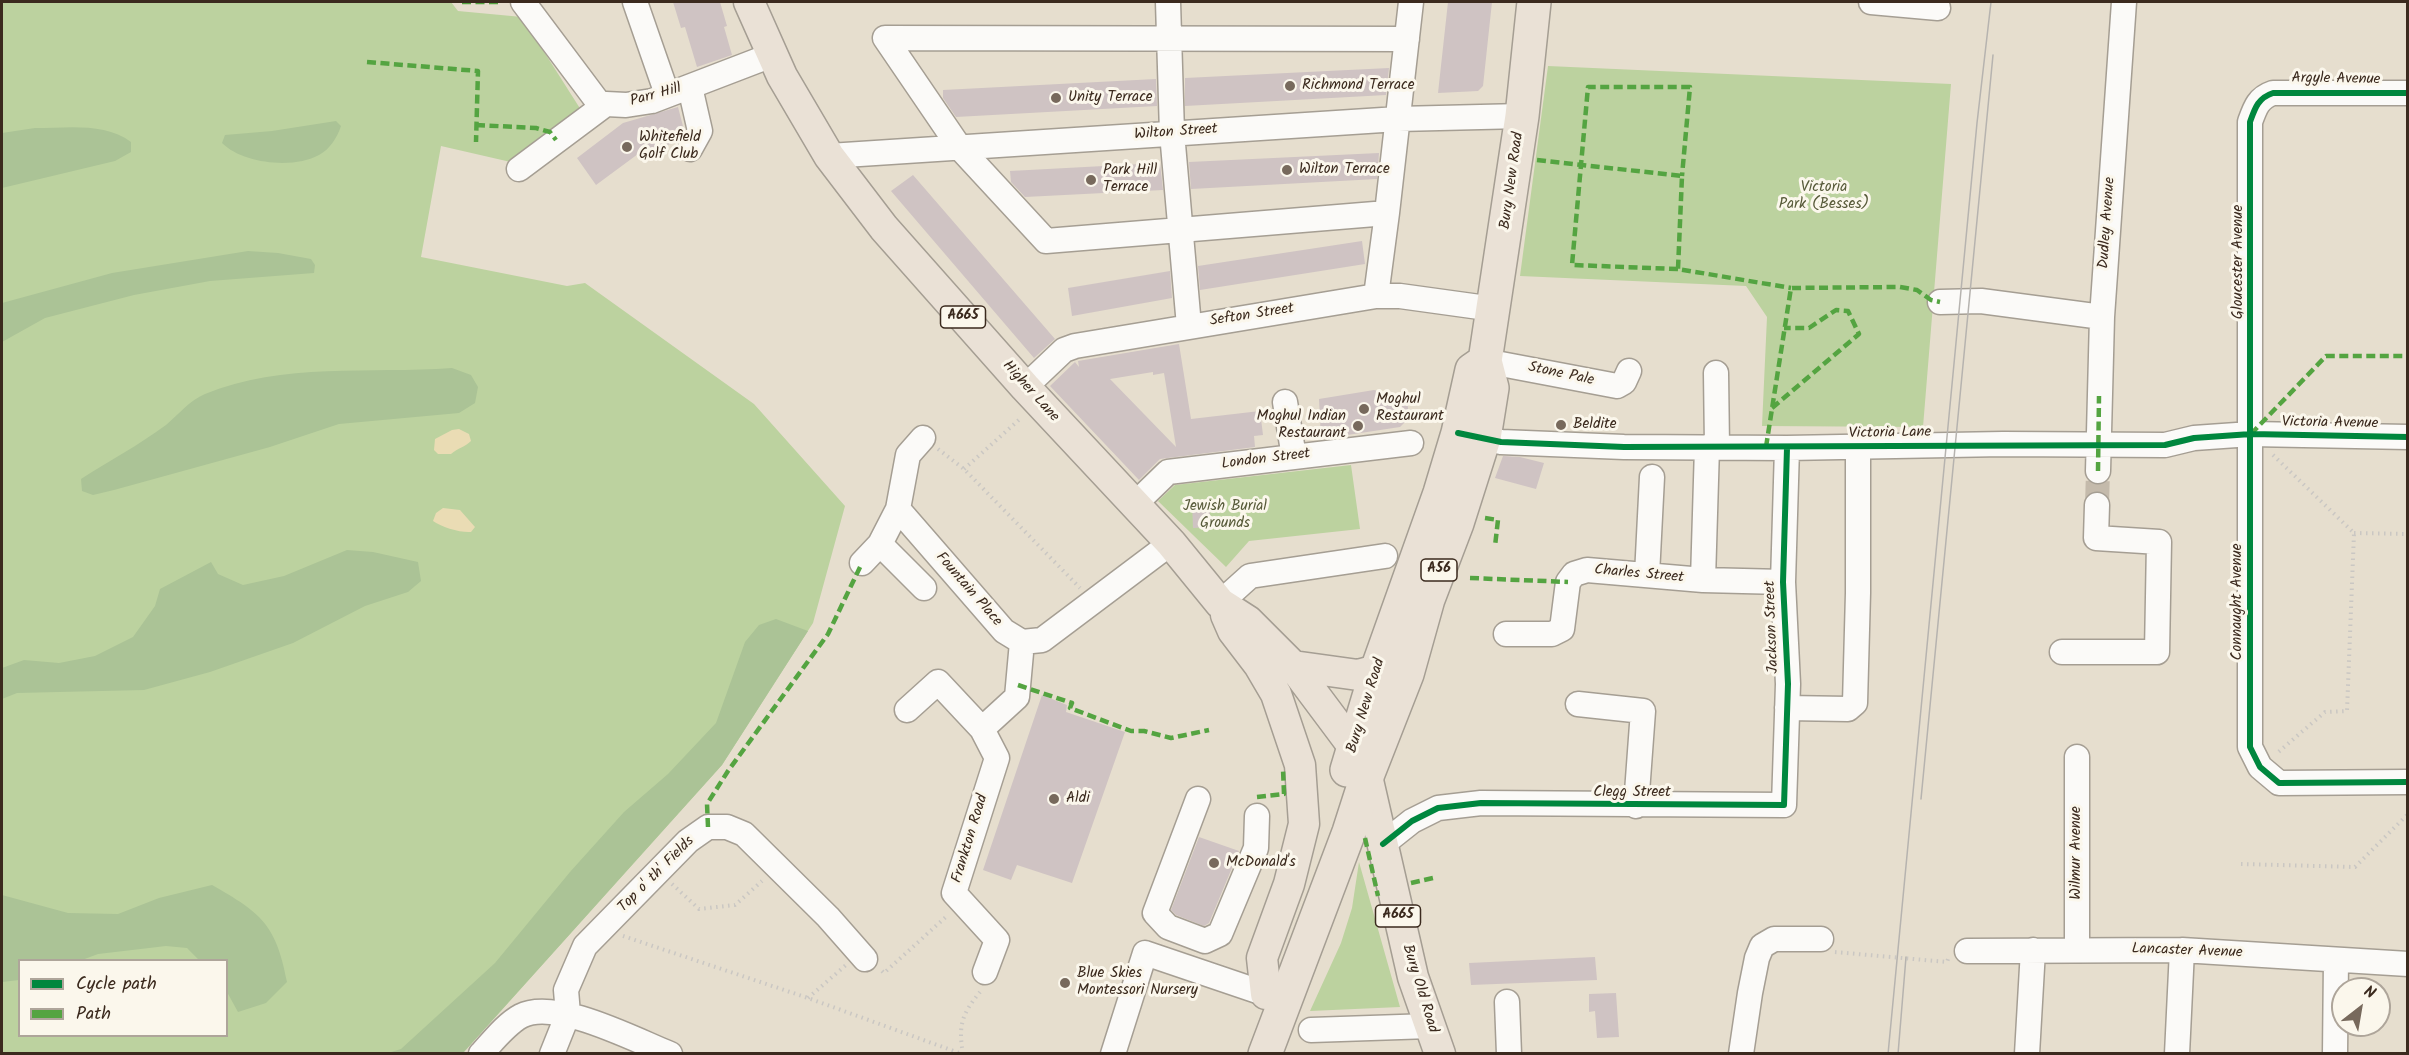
<!DOCTYPE html>
<style>
body{margin:0}
#map{position:relative;width:2409px;height:1055px;overflow:hidden;background:#e6dece;font-family:Kalam,sans-serif}
canvas{display:block}
.frame{position:absolute;inset:0;border:3px solid #3b2a1e;pointer-events:none}
.legend{position:absolute;left:18px;top:959px;width:210px;height:78px;box-sizing:border-box;background:#fbf7ec;border:2px solid #aea59a;margin:0;padding:8px 10px;list-style:none;font-size:18px;color:#3b2a1e}
.legend li{display:flex;align-items:center;gap:12px;height:30px}
.legend b{width:30px;border:2px solid #aea59a}
.north{position:absolute;left:2331px;top:977px;width:60px;height:60px;box-sizing:border-box;background:#fbf7ec;border:2px solid #aea59a;border-radius:50%;rotate:31deg;font-size:16px;font-weight:700;line-height:24px;text-align:center;color:#3b2a1e}
.north::after{content:'';display:block;margin:auto;width:21px;height:27px;background:#77695c;clip-path:polygon(50% 0,100% 100%,50% 72%,0 100%)}
</style>
<div id="map">
<canvas width="2409" height="1055"></canvas>
<div class="frame"></div>
<ul class="legend">
<li><b style="height:8px;background:#00873e"></b>Cycle path</li>
<li><b style="height:8px;background:#54a441"></b>Path</li>
</ul>
<div class="north">N</div>
</div>
<script>
const ctx = document.querySelector('canvas').getContext('2d');
ctx.lineJoin = 'round';
function paint(path, color) { ctx.fillStyle = color; ctx.fill(path, 'evenodd'); }
function strokePath(path, color, width, dash) { ctx.strokeStyle = color; ctx.lineWidth = width; ctx.lineCap = dash ? 'butt' : 'round'; ctx.setLineDash(dash || []); ctx.stroke(path); }
function label(font, color, halo, rows, align = 'center') {
  ctx.font = font + ' Kalam,sans-serif'; ctx.lineWidth = 6; ctx.setLineDash([]); ctx.textBaseline = 'middle'; ctx.strokeStyle = halo; ctx.fillStyle = color; for (const [text, x, y, turn = 0] of rows) {
    ctx.save(); ctx.translate(x, y); ctx.rotate((+turn || 0) * Math.PI / 180); ctx.textAlign = isNaN(turn) ? turn : align; if (halo) ctx.strokeText(text, 0, 0); ctx.fillText(text, 0, 0); ctx.restore();
  }
}
paint(new Path2D(`
 M2 2H451L458 11 522 17 581 110 515 163 441 146 421 257 567 286 585 283 754 404 845 506 813 623 722 765 463 1053 2 1054ZM20 960H226V1036H20Z
 M1548 66 1951 84 1923 427 1762 426 1767 317 1746 286 1520 276Z
 M1351 465 1360 529 1249 541 1226 567 1158 501 1175 485Z
 M1359 862 1400 1007 1310 1011 1341 943 1352 908Z`), '#bcd29f');
paint(new Path2D(`
 M336 121 341 126C337 138 330 149 319 155 294 169 243 164 222 143L225 135 272 131Z
 M35 128C67 128 105 122 131 142V152L115 161 2 188V133Z
 M248 251 278 253 311 259 315 265 314 273 210 281 134 295 45 318 2 342V303L112 273Z
 M452 368 471 375 478 387 475 403 459 413 339 424 270 447 114 490 93 495 82 491 81 479C109 461 139 445 166 425 178 415 190 400 205 394 283 362 370 374 452 368Z
 M347 550 373 552 418 562 421 581 408 592 365 606 293 643 210 672 144 690 17 693 2 699V668L24 660 59 663 95 656 133 637 155 606 160 589 211 562 218 574 243 585 284 576Z
 M776 619 808 631 722 765 463 1053H388L401 1049 495 963 570 872 624 812 668 774 716 723 745 642 759 625Z
 M212 885C261 913 276 924 287 982L266 1003 238 1012 227 992 226 960H199L187 948 166 946 98 954 82 960H20L19 980 2 982V895L68 913 118 914 159 898Z`), '#abc396');
paint(new Path2D(`
 M459 429 469 434 471 441C465 447 458 448 451 454H438L434 450 435 439 452 430Z
 M443 508 460 510 475 527 471 532C461 533 441 527 433 521L436 513Z`), '#eadcb4');
paint(new Path2D(`
 M673 2H720L727 26 724 27 732 55 697 67 685 27 681 28Z
 M1448 2H1492L1483 86 1478 91 1438 93Z
 M1389 68 1386 95 1185 106V78Z
 M1156 79 1157 106 956 117 943 98V90Z
 M678 107 684 130 677 142 638 154 596 185 577 158 623 123Z
 M1379 153 1377 179 1191 189 1189 162Z
 M1160 163 1163 190 1025 197 1011 182 1010 171Z
 M913 175 1055 339 1034 358 891 191Z
 M1362 241 1365 264 1200 290 1198 266Z
 M1170 271 1172 298 1072 316 1068 288Z
 M1179 344 1191 419 1260 411 1263 435 1254 436 1255 447 1160 459 1139 480 1050 386 1075 362 1079 367 1078 361ZM1153 372V375L1164 373 1176 447 1110 379Z
 M1374 390 1407 398 1409 418 1400 427 1321 439 1319 399Z
 M1503 456 1520 457 1544 463 1536 489 1495 478Z
 M1209 501 1211 527 1193 528 1192 502Z
 M1042 695 1067 705 1066 712 1125 732 1072 883 1017 865 1011 880 983 870Z
 M1199 837 1239 851 1209 923 1204 926 1176 915 1171 910Z
 M1595 957 1597 980 1471 985 1469 963Z
 M1616 993 1619 1037 1597 1038 1595 1011 1589 1012V994Z`), '#cfc3c3');
strokePath(new Path2D(`
 M2097 505 2098 471`), '#c4baab', 24, [24, 12]);
const minor = new Path2D(`
 M523 2 601 106
 M635 2 667 94
 M1168 2 1172 133 1189 326
 M1871 2 1938 8
 M690 87 700 131 690 149
 M2408 93H2273C2258 98 2255 108 2250 122V747L2260 767 2279 783 2408 782
 M829 156 1398 119 1522 116
 M519 169 606 104 626 105 652 101 772 55
 M1387 213 1046 241 960 148 885 38 1407 39
 M1376 296 1387 213 1411 2
 M1940 302 1981 301 2102 317
 M1485 361 1617 386 1624 382 1629 371
 M1716 373 1717 447
 M1025 387 1064 350 1075 346 1376 296H1400L1494 309
 M1285 402 1294 457
 M1469 435 1501 442 1624 447 1787 448 2003 444 2165 445 2194 438 2251 434 2408 437
 M923 438 908 455 898 509 1004 631 1022 642 1042 640 1171 543
 M2098 471 2102 317 2124 2
 M1135 504 1168 472 1411 443
 M880 544 924 588
 M862 563 880 544 898 509
 M1647 575 1652 477
 M1703 580 1707 447
 M1220 603 1250 576 1385 556
 M1506 634H1552L1562 629 1568 582 1574 574 1587 570 1703 580 1783 582
 M2062 652H2157L2159 542 2096 538 2097 505
 M1578 704 1643 711 1636 806
 M1787 708 1848 709 1855 703 1858 593V447
 M907 710 938 682 982 729 1017 697 1022 642
 M982 729 997 758 954 893 997 940 985 972
 M1198 799 1155 913 1168 927 1205 941 1220 934 1256 848 1257 816
 M1383 844 1412 821 1438 808 1481 803 1784 805 1788 684 1783 582 1787 448
 M2077 949V757
 M1967 951 2182 950 2408 964
 M1507 1002 1509 1054
 M1311 1030 1430 1026
 M481 1054C493 1041 506 1024 521 1016 555 998 635 1040 670 1054
 M552 1054 568 1014 566 990 585 946 688 841 708 827H727L744 834 828 917 865 959
 M1113 1054 1145 953 1266 994
 M1741 1054 1750 993 1757 958 1762 946 1774 939H1821
 M2027 1054 2033 950
 M2177 1054 2182 950
 M2335 1054 2336 960`);
const major = new Path2D(`
 M749 2 782 76 829 156 884 228 1025 387 1171 543 1220 603 1248 621 1293 666 1355 749 1367 776 1413 977 1440 1054
 M1226 615 1233 631 1259 665 1276 694 1300 765 1304 824 1289 884 1262 958 1266 994
 M1293 666 1358 675 1377 670`);
const highway = new Path2D(`
 M1347 770 1377 670 1440 493 1458 433 1472 370 1485 361
 M1265 1054 1349 832 1367 776 1407 674 1428 599 1457 523 1484 438 1492 388 1485 361 1522 116 1534 2`);
strokePath(minor, '#a59e93', 27);
strokePath(major, '#a59e93', 33);
strokePath(highway, '#a59e93', 36);
strokePath(new Path2D(`
 M938 449 964 469 1080 588
 M2273 455 2354 533 2347 711 2325 712 2276 754
 M964 469 1021 418
 M2354 533 2408 534
 M2241 864 2355 867 2408 814
 M672 884 699 909 735 905 762 881
 M623 936 808 998 962 1054
 M1835 952 1947 962 1948 959
 M882 971 884 973 948 915
 M808 998 846 965
 M963 1054C958 1025 962 1014 980 992`), '#cac7c3', 4, [1.5, 4.5]);
strokePath(minor, '#fbfaf8', 24);
strokePath(major, '#eae1d6', 30);
strokePath(highway, '#eae1d6', 33);
strokePath(new Path2D(`
 M1921 799 1993 55
 M1888 1054 1977 123 1991 2
 M1898 1054 1906 957`), '#b6b3af', 1.5);
strokePath(new Path2D(`
 M462 2H499
 M367 62 478 71 476 142
 M476 125 536 128 550 132 556 140
 M1537 160 1682 176 1678 269 1791 288
 M1678 269 1572 265 1588 87H1690L1682 176
 M1772 408 1859 334 1848 311 1836 310 1809 328H1784
 M2251 434 2326 356H2408
 M1766 447 1791 288 1900 287 1917 290 1931 300 1940 302
 M2098 471 2099 396
 M1485 518 1498 520 1495 546
 M1470 578 1568 582
 M1018 685 1072 703 1070 708 1131 731H1144L1171 738 1209 730
 M1257 797 1284 794 1283 769
 M708 827 707 804 728 771 828 634 862 563
 M1365 838 1378 896
 M1411 883 1433 878`), '#54a441', 4.5, [9, 4.5]);
strokePath(new Path2D(`
 M2408 93H2273C2258 98 2255 108 2250 122V747L2260 767 2279 783 2408 782
 M1458 433 1501 442 1624 447 2165 445 2194 438 2251 434 2408 437
 M1383 844 1412 821 1438 808 1481 803 1784 805 1788 684 1783 582 1787 448`), '#00873e', 6);
for (const [x, y, r, color] of [
 [1290,86,6,"#77695c"],
 [1056,98,6,"#77695c"],
 [627,147,6,"#77695c"],
 [1287,170,6,"#77695c"],
 [1091,180,6,"#77695c"],
 [1364,409,6,"#77695c"],
 [1561,425,6,"#77695c"],
 [1358,426,6,"#77695c"],
 [1054,799,6,"#77695c"],
 [1214,863,6,"#77695c"],
 [1065,983,6,"#77695c"]
]) { const dot = new Path2D(); dot.arc(x, y, r, 0, 2 * Math.PI); ctx.fillStyle = color; ctx.fill(dot); strokePath(dot, '#fbf7ec', 2); }
for (const [x, y, w] of [
 [963,317,45],
 [1439,570,36],
 [1398,916,45]
]) { const box = new Path2D(); box.roundRect(x - w / 2, y - 11, w, 22, 4.5); ctx.fillStyle = '#fbf7ec'; ctx.fill(box); strokePath(box, '#3b2a1e', 1.5); }
label('bold 14px', '#3b2a1e', null, [
 ["A665",963,317],
 ["A56",1439,570],
 ["A665",1398,916]
]);
label('15px', '#3b2a1e', '#fbf7ec', [
 ["Argyle Avenue",2336,80,1],
 ["Parr Hill",656,96,-15],
 ["Wilton Street",1176,133,-4],
 ["Bury New Road",1513,181,-82],
 ["Dudley Avenue",2108,223,-86],
 ["Gloucester Avenue",2239,262,-90],
 ["Sefton Street",1252,316,-9],
 ["Stone Pale",1561,375,12],
 ["Higher Lane",1030,392,48],
 ["Victoria Avenue",2330,424,1],
 ["Victoria Lane",1890,434,-1],
 ["London Street",1266,460,-7],
 ["Charles Street",1639,575,5],
 ["Fountain Place",968,590,49],
 ["Connaught Avenue",2238,602,-90],
 ["Jackson Street",1773,627,-92],
 ["Bury New Road",1367,706,-73],
 ["Clegg Street",1632,793],
 ["Frankton Road",971,839,-73],
 ["Wilmur Avenue",2077,853,-90],
 ["Top o' th' Fields",657,875,-45],
 ["Lancaster Avenue",2187,952,2],
 ["Bury Old Road",1419,989,73]
]);
label('15px', '#3b2a1e', '#fbf7ec', [
 ["Richmond Terrace",1302,86],
 ["Unity Terrace",1068,98],
 ["Whitefield",639,138],
 ["Golf Club",639,155],
 ["Wilton Terrace",1299,170],
 ["Park Hill",1103,171],
 ["Terrace",1103,188],
 ["Moghul",1376,400],
 ["Restaurant",1376,417],
 ["Moghul Indian",1346,417,"right"],
 ["Restaurant",1346,434,"right"],
 ["Beldite",1573,425],
 ["Aldi",1066,799],
 ["McDonald's",1226,863],
 ["Blue Skies",1077,974],
 ["Montessori Nursery",1077,991]
], 'left');
label('15px', '#575a39', '#fbf7ec', [
 ["Victoria",1824,188],
 ["Park (Besses)",1824,205],
 ["Jewish Burial",1225,507],
 ["Grounds",1225,524]
]);
</script>
